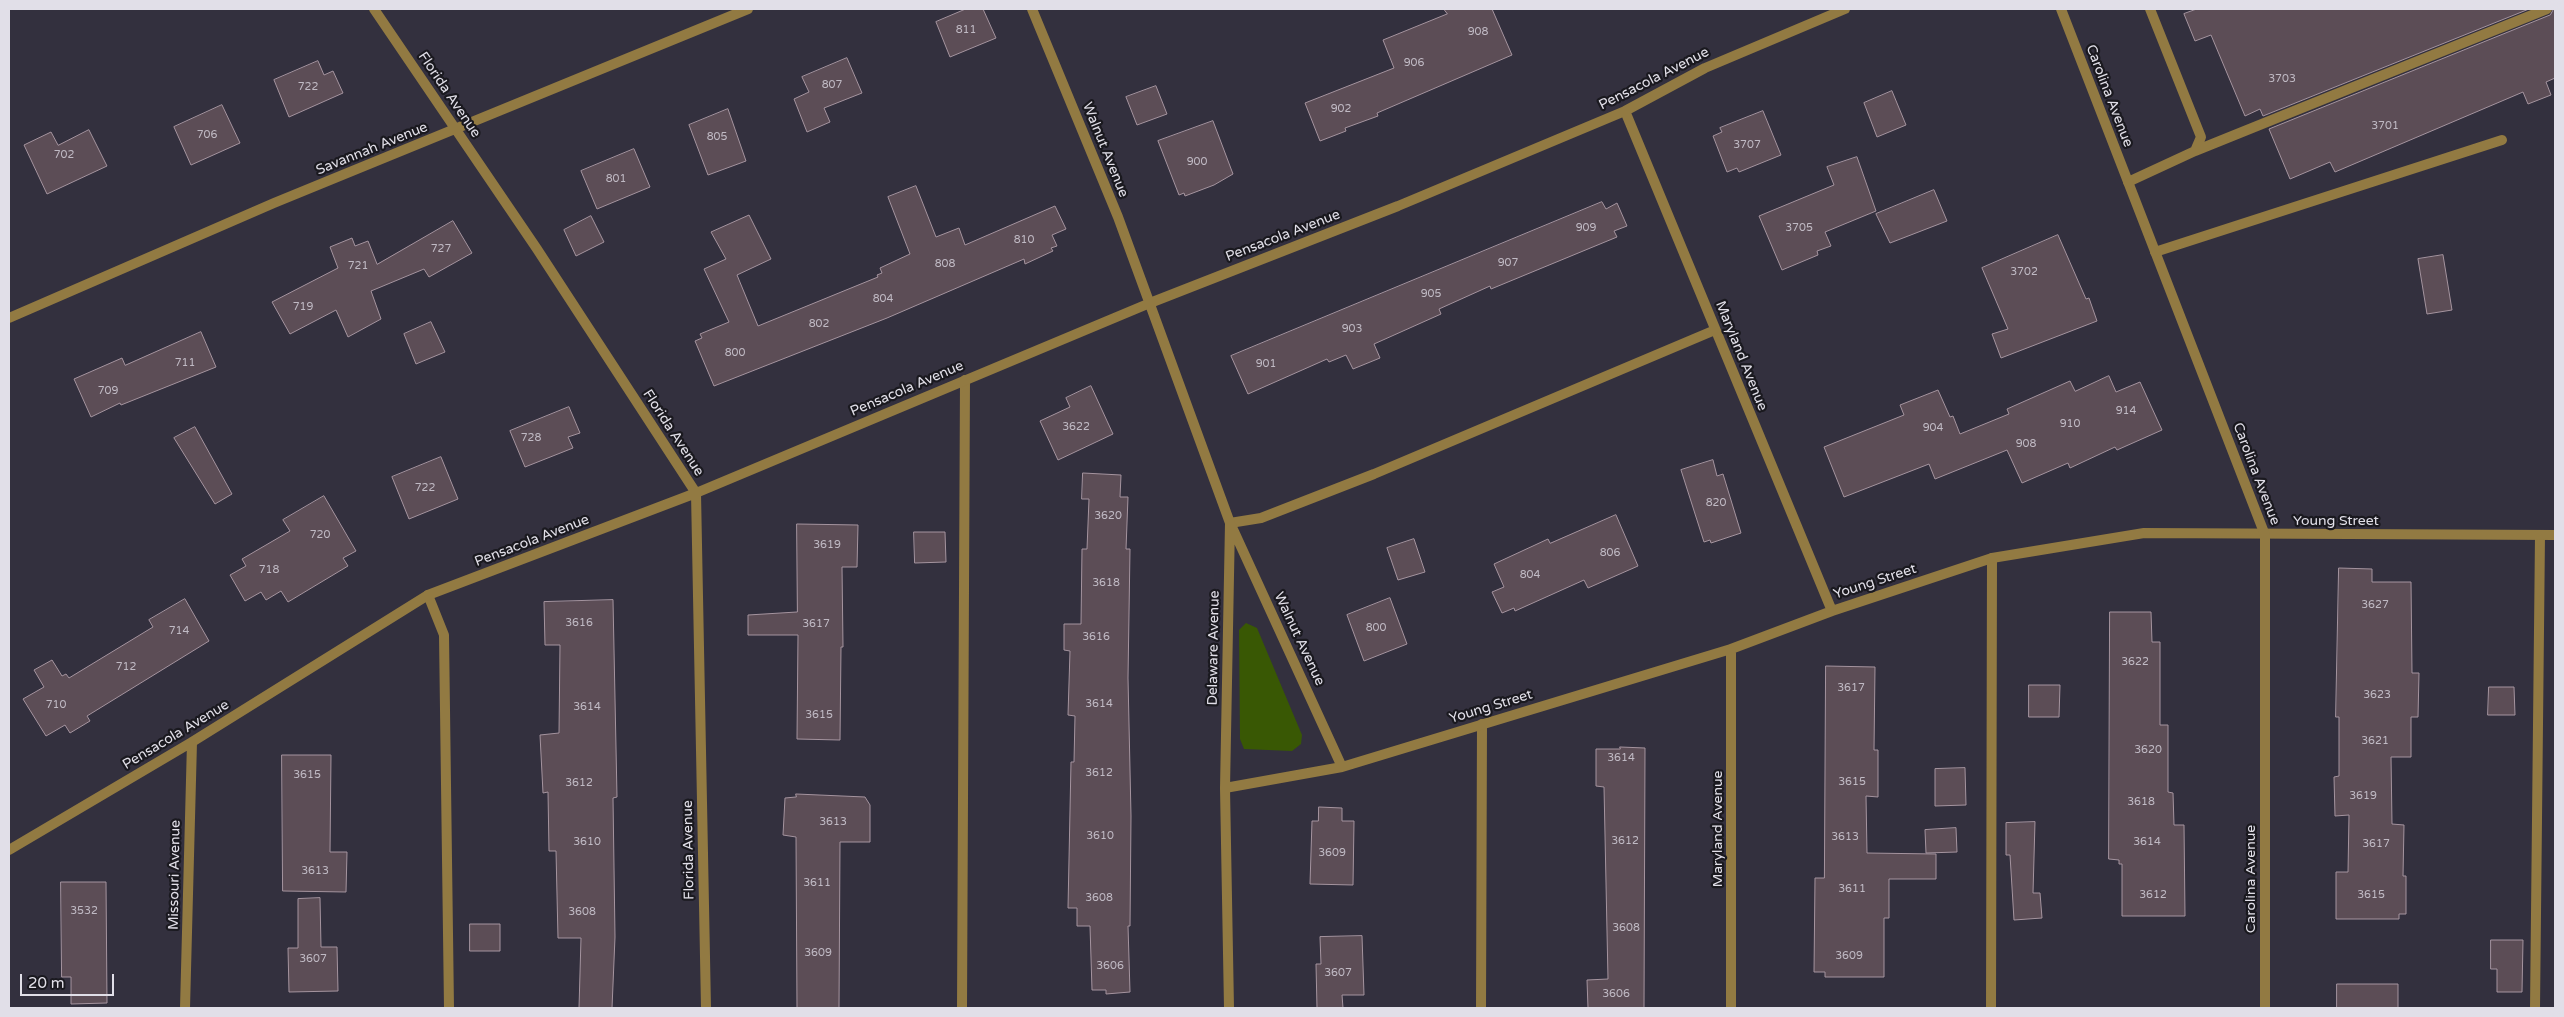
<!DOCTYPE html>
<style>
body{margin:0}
#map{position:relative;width:2564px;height:1017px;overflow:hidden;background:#33303e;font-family:"Varela Round",sans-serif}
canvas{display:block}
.frame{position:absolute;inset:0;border:10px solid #e1dfe8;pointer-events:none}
.scale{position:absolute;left:20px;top:974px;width:94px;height:22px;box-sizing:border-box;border:2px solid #e1dfe8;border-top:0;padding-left:6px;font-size:15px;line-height:18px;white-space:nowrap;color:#e1dfe8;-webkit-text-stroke:4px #1a191f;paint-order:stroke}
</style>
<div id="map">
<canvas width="2564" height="1017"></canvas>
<div class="frame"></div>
<div class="scale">20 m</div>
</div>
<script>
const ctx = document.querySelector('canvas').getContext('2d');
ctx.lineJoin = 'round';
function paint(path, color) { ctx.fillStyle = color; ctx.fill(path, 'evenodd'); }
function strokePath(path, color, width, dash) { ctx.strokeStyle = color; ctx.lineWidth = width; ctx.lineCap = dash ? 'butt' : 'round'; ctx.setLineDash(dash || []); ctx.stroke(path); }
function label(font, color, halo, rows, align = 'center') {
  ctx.font = font + ' "Varela Round",sans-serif'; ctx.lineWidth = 4.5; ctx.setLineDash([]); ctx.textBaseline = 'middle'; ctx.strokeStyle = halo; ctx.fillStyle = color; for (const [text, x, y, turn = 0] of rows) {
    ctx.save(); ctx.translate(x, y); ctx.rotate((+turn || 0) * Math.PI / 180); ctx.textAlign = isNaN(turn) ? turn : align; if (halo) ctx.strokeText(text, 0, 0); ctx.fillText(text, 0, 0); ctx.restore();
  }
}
paint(new Path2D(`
 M1246 623 1257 628 1302 735 1301 744 1292 751 1244 749 1240 739 1239 630Z`), '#395804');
const building = new Path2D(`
 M966 9H983L996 38 950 57 936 22Z
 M1444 9H1492L1512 55 1377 113 1378 116 1345 128 1346 131 1320 141 1305 103 1394 68 1383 40 1447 14Z
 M2197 9H2529L2263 116 2260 109 2245 116 2211 35 2195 41 2184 14Z
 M2554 9H2555V78L2546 82 2551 95 2528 104 2523 92 2335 172 2330 162 2290 179 2269 129 2550 15Z
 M847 58 862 93 824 108 830 122 807 132 794 99 809 92 802 77Z
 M318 61 324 75 333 71 343 93 289 117 274 80Z
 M1156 86 1167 114 1137 125 1126 97Z
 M1892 91 1906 125 1877 137 1864 103Z
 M222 105 240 143 191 165 174 127Z
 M728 109 746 161 708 175 689 125Z
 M1763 111 1781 155 1739 172 1737 168 1727 172 1713 136 1722 132 1720 128Z
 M1213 121 1233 174 1214 185 1185 196 1184 193 1179 195 1158 141Z
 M89 130 107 166 47 194 24 145 51 132 58 145Z
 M634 149 650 187 597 209 581 171Z
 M1857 157 1876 211 1825 232 1831 246 1817 251 1818 255 1782 270 1759 216 1834 185 1827 167Z
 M916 186 936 237 959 228 965 245 1055 206 1066 229 1052 235 1057 246 1051 248 1053 251 1025 264 1024 259 887 318 714 386 695 341 702 338 700 334 729 322 704 269 726 259 711 232 749 215 771 259 737 275 758 326 878 277 877 275 882 273 880 268 910 254 888 197Z
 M1934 190 1947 221 1890 243 1876 214Z
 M1602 202 1606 209 1617 203 1627 226 1614 231 1617 237 1491 289 1490 286 1439 309 1441 314 1374 344 1380 358 1353 369 1346 355 1329 362 1327 359 1248 394 1231 356Z
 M591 216 604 242 576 256 564 230Z
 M453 221 472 253 429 277 424 269 371 291 381 319 348 337 336 310 290 334 272 302 338 268 330 247 352 238 355 246 368 241 377 264Z
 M2058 235 2086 299 2089 298 2097 321 2001 358 1992 334 2008 329 1982 268Z
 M2443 255 2452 310 2427 314 2418 259Z
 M431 322 445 352 416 364 404 334Z
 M201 332 216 367 121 405 120 403 91 417 74 379 122 358 125 365Z
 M2109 376 2116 392 2140 382 2162 430 2117 450 2115 447 2070 468 2068 463 2022 483 2007 450 1935 479 1929 464 1844 497 1824 447 1904 415 1900 405 1938 390 1950 417 1953 416 1960 434 2009 414 2007 409 2070 381 2075 391Z
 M1091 386 1113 434 1058 460 1040 421 1070 407 1066 398Z
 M569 407 580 433 568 437 573 448 525 467 510 431Z
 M195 427 232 494 215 504 174 438Z
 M441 457 458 499 409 519 392 477Z
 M1713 460 1717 476 1723 474 1741 533 1711 543 1710 540 1704 542 1681 470Z
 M1083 473 1121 475 1120 497H1128L1126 549H1130L1128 678 1131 816 1130 926H1128L1130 992 1106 994V990H1092L1090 926H1077V908H1068L1071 762H1074L1075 716 1068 715 1070 651 1064 650V624H1081L1082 549H1087L1089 499H1082Z
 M324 496 356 551 343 558 348 566 288 602 281 591 266 600 261 592 245 601 230 575 246 566 242 559 290 531 283 520Z
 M1616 515 1638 566 1588 588 1584 580 1515 611 1514 608 1502 613 1492 592 1504 587 1494 564 1548 539 1550 543Z
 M797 524 858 525 857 567H842L843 647H841L840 740 797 739 798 635H748V615L797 612Z
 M914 532H945L946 562 915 563Z
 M1414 539 1425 572 1398 580 1387 548Z
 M2339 568 2372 569V582H2411L2412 673H2419L2418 717H2411V757H2391L2392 824 2404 825 2403 876H2406V914H2399V919H2336V872H2348L2349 815 2335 816 2334 777 2339 776V717H2336Z
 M1390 598 1407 644 1364 661 1347 615Z
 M185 599 209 641 87 716 90 721 70 733 65 725 46 736 23 699 44 687 34 670 52 660 62 676 66 674 69 678 153 627 149 620Z
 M613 600 617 797 613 798 615 937 612 1008H579L581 938H558L556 851H549L548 792 543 793 540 735 559 733 560 645H545L544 602Z
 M2110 612H2151L2152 642H2160V725H2168V792L2173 793 2174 825H2184L2185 916H2122V864H2119V860L2109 859Z
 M1826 666 1875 667 1874 750H1878V797L1866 796 1867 853 1936 854V879H1889V918H1884V977H1825V972H1814L1815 878H1824Z
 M2029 685H2060L2059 717H2029Z
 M2489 687H2514L2515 715H2488Z
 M1620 747 1645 748 1644 1008H1588L1587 980 1608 979 1604 787 1596 786V749H1620Z
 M282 755H331L330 852H347L346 892 283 891Z
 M1965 768 1966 805 1935 806V769Z
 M796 794 865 797 870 805V842H840L839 1008H797L796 837 783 835 785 798 796 797Z
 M1319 807 1342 808V821H1354L1353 885 1310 884 1312 821H1318Z
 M2035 822 2033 893H2040L2042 918 2014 920 2010 855H2006V823Z
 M1956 828 1957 852 1926 853 1925 830Z
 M61 882H106L107 1003 71 1004V977H62Z
 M320 898 321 947H337L338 991 289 992 288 948H298V899Z
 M470 924H500V951H470Z
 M1362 936 1364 995H1342L1343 1008H1317L1316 964H1321L1320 937Z
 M2491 940H2523L2522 992H2497V969H2491Z
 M2337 984H2398V1008H2337Z`);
paint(building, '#5c4d56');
strokePath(building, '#a5949f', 1);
strokePath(new Path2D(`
 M2195 151 2547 9
 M2128 182 2195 151 2201 137 2150 9
 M2155 252 2502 140
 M1230 523 1261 518 1374 474 1715 330
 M428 595 444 635 449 1008
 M962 1008 965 380
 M1481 1008 1482 724
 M1991 1008 1992 558
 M2535 1008 2540 535`), '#927a42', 10);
strokePath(new Path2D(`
 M374 9 537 249 696 493 706 1008
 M1032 9 1118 217 1230 523 1225 788 1229 1008
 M1625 111 1832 611
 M9 318 274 203 748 9
 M1232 527 1342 767
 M1731 649V1008
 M1225 788 1342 767 1731 649 1832 611 1992 558 2144 533 2555 535
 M9 850 192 742 428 595 696 493 1150 303 1398 206 1625 111 1705 68 1845 9
 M185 1008 192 742`), '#927a42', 10);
strokePath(new Path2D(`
 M2061 9 2265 535V1008`), '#927a42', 10);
label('11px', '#c0bac4', null, [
 ["811",966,30],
 ["908",1478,32],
 ["906",1414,63],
 ["3703",2282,79],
 ["807",832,85],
 ["722",308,87],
 ["902",1341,109],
 ["3701",2385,126],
 ["706",207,135],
 ["805",717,137],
 ["3707",1747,145],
 ["702",64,155],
 ["900",1197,162],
 ["801",616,179],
 ["909",1586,228],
 ["3705",1799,228],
 ["810",1024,240],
 ["727",441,249],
 ["907",1508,263],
 ["808",945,264],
 ["721",358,266],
 ["3702",2024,272],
 ["905",1431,294],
 ["804",883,299],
 ["719",303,307],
 ["802",819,324],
 ["903",1352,329],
 ["800",735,353],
 ["711",185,363],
 ["901",1266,364],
 ["709",108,391],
 ["914",2126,411],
 ["910",2070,424],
 ["3622",1076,427],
 ["904",1933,428],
 ["728",531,438],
 ["908",2026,444],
 ["722",425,488],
 ["820",1716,503],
 ["3620",1108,516],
 ["720",320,535],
 ["3619",827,545],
 ["806",1610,553],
 ["718",269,570],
 ["804",1530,575],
 ["3618",1106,583],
 ["3627",2375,605],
 ["3616",579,623],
 ["3617",816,624],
 ["800",1376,628],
 ["714",179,631],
 ["3616",1096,637],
 ["3622",2135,662],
 ["712",126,667],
 ["3617",1851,688],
 ["3623",2377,695],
 ["3614",1099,704],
 ["710",56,705],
 ["3614",587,707],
 ["3615",819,715],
 ["3621",2375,741],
 ["3620",2148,750],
 ["3614",1621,758],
 ["3612",1099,773],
 ["3615",307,775],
 ["3615",1852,782],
 ["3612",579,783],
 ["3619",2363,796],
 ["3618",2141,802],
 ["3613",833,822],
 ["3610",1100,836],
 ["3613",1845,837],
 ["3612",1625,841],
 ["3610",587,842],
 ["3614",2147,842],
 ["3617",2376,844],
 ["3609",1332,853],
 ["3613",315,871],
 ["3611",817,883],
 ["3611",1852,889],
 ["3612",2153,895],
 ["3615",2371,895],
 ["3608",1099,898],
 ["3532",84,911],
 ["3608",582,912],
 ["3608",1626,928],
 ["3609",818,953],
 ["3609",1849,956],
 ["3607",313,959],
 ["3606",1110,966],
 ["3607",1338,973],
 ["3606",1616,994]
]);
label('14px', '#e1dfe8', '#1a191f', [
 ["Pensacola Avenue",1654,79,-27],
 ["Florida Avenue",449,95,56],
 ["Carolina Avenue",2109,96,69],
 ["Savannah Avenue",372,149,-22],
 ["Walnut Avenue",1105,150,68],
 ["Pensacola Avenue",1283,236,-21],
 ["Maryland Avenue",1741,356,68],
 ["Pensacola Avenue",907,389,-23],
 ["Florida Avenue",673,433,57],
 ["Carolina Avenue",2256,474,69],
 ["Young Street",2336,521],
 ["Pensacola Avenue",532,541,-21],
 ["Young Street",1875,582,-18],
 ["Walnut Avenue",1299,639,65],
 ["Delaware Avenue",1214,648,-89],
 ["Young Street",1491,707,-17],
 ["Pensacola Avenue",176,735,-31],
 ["Maryland Avenue",1718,829,-90],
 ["Florida Avenue",689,850,-91],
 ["Missouri Avenue",175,875,-89],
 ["Carolina Avenue",2251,879,-90]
]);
</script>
